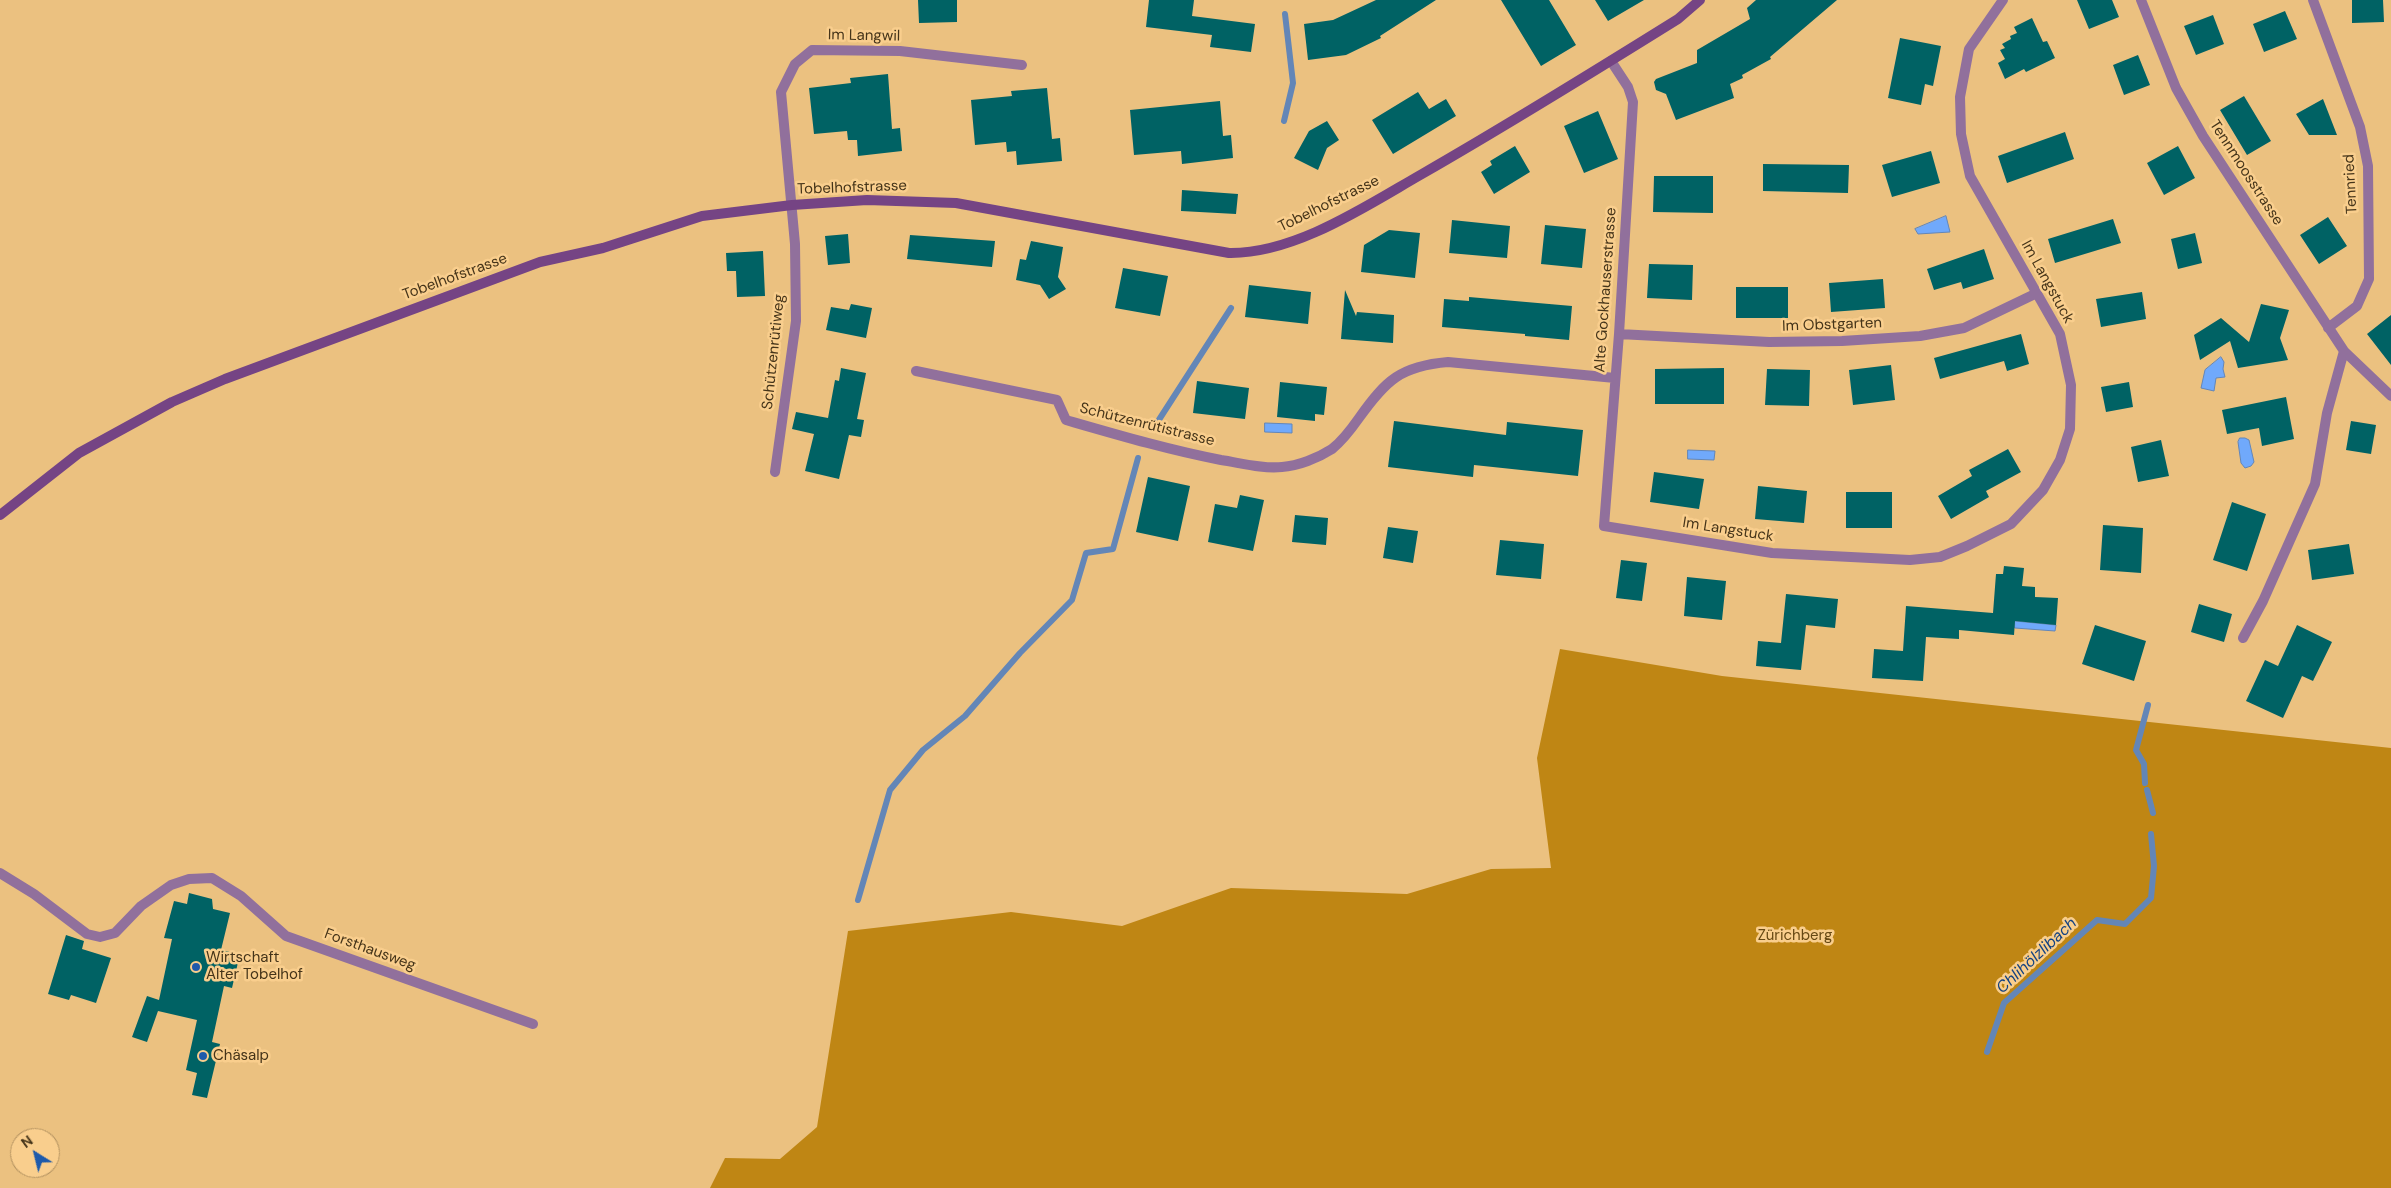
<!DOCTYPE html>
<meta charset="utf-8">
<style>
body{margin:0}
#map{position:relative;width:2391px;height:1188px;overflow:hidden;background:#ebc180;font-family:"DM Sans",sans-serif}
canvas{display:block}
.north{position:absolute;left:10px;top:1128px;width:50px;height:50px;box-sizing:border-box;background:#f9ce8d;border:1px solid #b1905f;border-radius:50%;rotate:324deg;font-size:14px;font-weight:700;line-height:20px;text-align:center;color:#453419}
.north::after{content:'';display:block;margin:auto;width:18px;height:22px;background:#1e5aab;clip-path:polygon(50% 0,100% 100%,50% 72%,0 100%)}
</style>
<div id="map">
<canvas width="2391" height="1188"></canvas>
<div class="north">N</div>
</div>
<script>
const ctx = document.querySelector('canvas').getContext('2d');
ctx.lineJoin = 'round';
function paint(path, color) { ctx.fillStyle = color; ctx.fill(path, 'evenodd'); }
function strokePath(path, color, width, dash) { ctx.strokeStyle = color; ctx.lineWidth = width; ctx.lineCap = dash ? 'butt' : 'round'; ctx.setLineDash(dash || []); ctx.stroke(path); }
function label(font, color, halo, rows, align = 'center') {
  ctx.font = font + ' "DM Sans",sans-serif'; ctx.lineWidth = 5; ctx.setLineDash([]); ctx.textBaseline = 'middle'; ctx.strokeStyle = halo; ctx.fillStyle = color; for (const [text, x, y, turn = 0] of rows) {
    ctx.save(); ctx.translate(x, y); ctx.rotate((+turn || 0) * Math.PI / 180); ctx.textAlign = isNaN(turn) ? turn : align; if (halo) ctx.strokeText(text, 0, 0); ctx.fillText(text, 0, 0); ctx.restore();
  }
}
paint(new Path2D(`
 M1560 649 1722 676 2391 748V1188H710L725 1158 780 1159 817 1127 848 931 1011 912 1122 926 1231 888 1407 894 1491 869 1551 868 1537 758Z`), '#bf8614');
const water = new Path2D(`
 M1946 216 1950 232 1918 234 1915 229Z
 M2221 357 2224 362 2223 369 2225 377 2216 378 2214 391 2201 388 2205 370Z
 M1265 423 1292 424V433L1265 432Z
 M2240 438H2245L2249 440 2254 462 2251 466 2245 468 2241 463 2238 442Z
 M1688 450 1715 451 1714 460 1688 459Z
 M2015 621 2056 625 2055 631 2015 628Z`);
paint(water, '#70a9fb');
strokePath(water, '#6386b7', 1);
strokePath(new Path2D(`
 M1284 121 1293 83 1285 14
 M1153 429 1231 308
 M2145 783 2144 764 2136 750 2148 705
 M2147 790 2153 813
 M858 900 890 790 923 750 965 716 1020 653 1072 600 1086 553 1113 549 1138 458
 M1987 1052 2004 1003 2097 920 2125 924 2151 898 2154 866 2151 834`), '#6386b7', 6);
paint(new Path2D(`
 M918 0H957V22L919 23Z
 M1149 0H1194L1192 16 1255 24 1251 52 1210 47 1212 35 1146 27Z
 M1376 0H1436L1380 36 1381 38 1346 55 1308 60 1304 24 1333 20Z
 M1501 0H1549L1576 45 1541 66Z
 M1595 0H1644L1608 21Z
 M1756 0H1837L1770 57 1771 59 1742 75 1743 78 1730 84 1734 98 1676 120 1666 94 1656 90 1654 82 1656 79 1697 63V50L1750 19 1747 8Z
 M2077 0H2112L2119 17 2089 29Z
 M2352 0H2383L2384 22 2352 23Z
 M2285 11 2297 39 2264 52 2253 24Z
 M2213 15 2224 44 2196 55 2184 26Z
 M2032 18 2043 42 2047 41 2055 58 2026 72 2024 69 2005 79 1998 63 2005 59 2000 50 2005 48 2002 44 2011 39 2010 36 2017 33 2014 27Z
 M1900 38 1941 46 1933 86 1925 84 1921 105 1888 98Z
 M2138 55 2150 85 2124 95 2113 65Z
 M888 74 892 129 900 128 902 151 858 156 857 140H848L847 131 814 134 809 88 851 83 850 78Z
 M1047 88 1052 139 1060 138 1062 161 1017 165 1016 151 1007 152 1006 142 975 145 971 100 1012 96 1011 91Z
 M1418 92 1429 109 1446 99 1456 116 1393 154 1372 120Z
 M2244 96 2271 141 2247 155 2220 110Z
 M2323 99 2337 135H2309L2296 114Z
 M1220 101 1223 136 1231 135 1233 158 1182 164 1181 151 1134 155 1130 110Z
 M1598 111 1618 159 1584 173 1564 126Z
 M1327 121 1339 140 1327 148 1318 170 1294 158 1309 131Z
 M2065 132 2074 159 2007 183 1998 156Z
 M1515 146 1530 172 1494 194 1481 172 1492 165 1490 161Z
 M2178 146 2195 178 2164 195 2147 163Z
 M1931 151 1940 183 1892 197 1882 165Z
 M1763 164 1849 165 1848 193 1763 191Z
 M1654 176H1713V213L1653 212Z
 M1182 190 1238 194 1236 214 1181 211Z
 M2328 217 2347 246 2319 264 2300 235Z
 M2113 219 2121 243 2055 263 2048 239Z
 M1452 220 1510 226 1507 258 1449 253Z
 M1545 225 1586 229 1582 268 1541 264Z
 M1389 230 1420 233 1415 278 1361 272 1364 245Z
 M2195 233 2202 263 2178 269 2171 239Z
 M848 234 850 263 828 265 825 236Z
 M910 235 995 241 992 267 907 259Z
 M1031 241 1063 247 1058 277 1066 289 1049 299 1040 285 1016 280 1020 259 1026 260Z
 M1984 249 1994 279 1963 289 1961 282 1934 290 1927 269Z
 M763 251 765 296 737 297 736 271H727L726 253Z
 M1649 264 1693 265 1692 300 1647 298Z
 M1123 268 1168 276 1160 316 1115 308Z
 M1883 279 1885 308 1831 312 1829 283Z
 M1249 285 1311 292 1308 324 1245 317Z
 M1736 287H1788V318H1736Z
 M1345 290 1356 316 1357 312 1394 315 1393 343 1341 339Z
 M2142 292 2146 319 2101 327 2096 299Z
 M1469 297 1572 306 1569 340 1525 336V334L1442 327 1444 299 1469 301Z
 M851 304 872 308 866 338 826 330 831 307 849 310Z
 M2261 304 2289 310 2280 338 2288 360 2238 368 2230 341 2200 360 2194 335 2221 318 2249 342Z
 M2391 315V365L2367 334Z
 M2021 334 2029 364 2007 371 2004 361 1940 379 1934 358Z
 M1891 365 1895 400 1853 405 1849 370Z
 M841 368 866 373 857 419 864 420 861 437 849 435 839 479 805 471 814 434 792 429 796 412 828 418 835 380 839 381Z
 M1724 368V404H1655V369Z
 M1767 369 1810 370 1809 406 1765 405Z
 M1197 381 1249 388 1245 419 1193 413Z
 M1280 382 1327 387 1324 415 1315 414V421L1277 417Z
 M2129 382 2133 407 2106 412 2101 387Z
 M2286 397 2294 439 2262 446 2259 428 2227 434 2222 410Z
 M1394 421 1506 435 1507 422 1583 430 1578 476 1474 465 1473 477 1388 467Z
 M2351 421 2376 425 2371 454 2346 450Z
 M2161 440 2169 476 2138 482 2131 447Z
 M2008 449 2021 472 1986 491 1989 497 1951 519 1938 496 1972 476 1969 470Z
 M1654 472 1704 479 1699 509 1650 502Z
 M1148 477 1190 486 1178 541 1136 532Z
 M1758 486 1807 491 1804 523 1755 519Z
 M1846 492H1892V528H1846Z
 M1240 495 1264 500 1253 551 1208 542 1215 504 1237 508Z
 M2232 502 2266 514 2247 571 2213 560Z
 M1295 515 1328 518 1326 545 1292 542Z
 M2103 525 2143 528 2141 573 2100 570Z
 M1388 527 1418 531 1413 563 1383 558Z
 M1500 540 1544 544 1541 579 1496 575Z
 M2349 544 2354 574 2312 580 2308 550Z
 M1621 560 1647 563 1642 601 1616 598Z
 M2004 566 2024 568 2022 586 2035 587V597L2058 598 2056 625 2015 621 2014 635 1959 630V639L1926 637 1923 681 1872 678 1874 649 1903 651 1906 606 1993 613 1996 574H2003Z
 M1687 577 1726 581 1722 620 1684 616Z
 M1786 594 1838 599 1835 628 1806 625 1801 670 1756 666 1758 641 1781 643Z
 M2199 604 2232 614 2224 642 2191 632Z
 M2095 625 2146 641 2134 681 2082 664Z
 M2297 625 2332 642 2313 681 2302 676 2283 718 2246 701 2265 660 2278 666Z
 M189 893 212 899 213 909 230 913 221 950 240 954 232 988 224 986 212 1042 220 1044 207 1098 192 1095 197 1073 186 1070 197 1020 158 1011 147 1042 132 1037 147 996 159 1000 172 939 164 938 174 901 187 904Z
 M66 935 84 941 82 949 111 958 96 1003 71 995 69 1000 48 994Z`), '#006264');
strokePath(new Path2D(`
 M2141 0 2176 88 2203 136 2344 351 2327 413 2315 484 2263 601 2243 638
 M2313 0 2360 127 2368 166 2369 279 2357 306 2328 328
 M1611 61 1628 87 1633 102 1619 334 1604 526 1772 553 1910 560 1940 557 1967 546 2011 524 2043 490 2060 460 2070 429 2071 385 2060 334 1970 176 1961 134 1960 97 1969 49 2003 0
 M1619 334 1769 342 1842 341 1920 336 1964 328 2037 293
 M2344 351 2391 396
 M916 371 1057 400 1066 420C1118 435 1169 450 1221 460 1241 463 1262 469 1282 467 1298 466 1318 458 1332 449 1342 441 1352 428 1359 418 1386 380 1401 366 1448 362L1615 378
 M775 472 796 321 795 244 781 92 795 64 812 50 900 51 1022 65
 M0 873 34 894 87 934 100 937 115 933 141 906 171 885 189 879 212 878 241 896 286 936 533 1024`), '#91709c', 10);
strokePath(new Path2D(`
 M0 515 79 453 172 402 225 379 540 262 603 248 702 216 792 205 867 200 956 203 1229 253C1295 254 1366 206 1422 174 1509 124 1593 72 1678 19L1700 0`), '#754484', 10);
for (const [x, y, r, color] of [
 [196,967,5,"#1e5aab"],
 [203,1056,5,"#1e5aab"]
]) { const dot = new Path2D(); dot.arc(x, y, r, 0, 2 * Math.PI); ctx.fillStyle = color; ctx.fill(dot); strokePath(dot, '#f9ce8d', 2); }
label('15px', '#453419', '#f9ce8d', [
 ["Im Langwil",864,36,1],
 ["Tennmoosstrasse",2246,173,57],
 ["Tennried",2351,184,-93],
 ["Tobelhofstrasse",852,188,-2],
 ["Tobelhofstrasse",1329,204,-26],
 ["Tobelhofstrasse",455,277,-20],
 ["Im Langstuck",2047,282,61],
 ["Alte Gockhauserstrasse",1606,290,-86],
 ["Im Obstgarten",1832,325,-2],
 ["Schützenrütiweg",774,352,-84],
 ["Schützenrütistrasse",1147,425,14],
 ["Im Langstuck",1728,530,9],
 ["Forsthausweg",370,950,20]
]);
label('15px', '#674914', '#f9ce8d', [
 ["Zürichberg",1795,936]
]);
label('15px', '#453419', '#f9ce8d', [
 ["Wirtschaft",206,958],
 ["Alter Tobelhof",206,975],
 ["Chäsalp",213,1056]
], 'left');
label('italic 16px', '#134282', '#f9ce8d', [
 ["Chlihölzlibach",2037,956,-43]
]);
</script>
